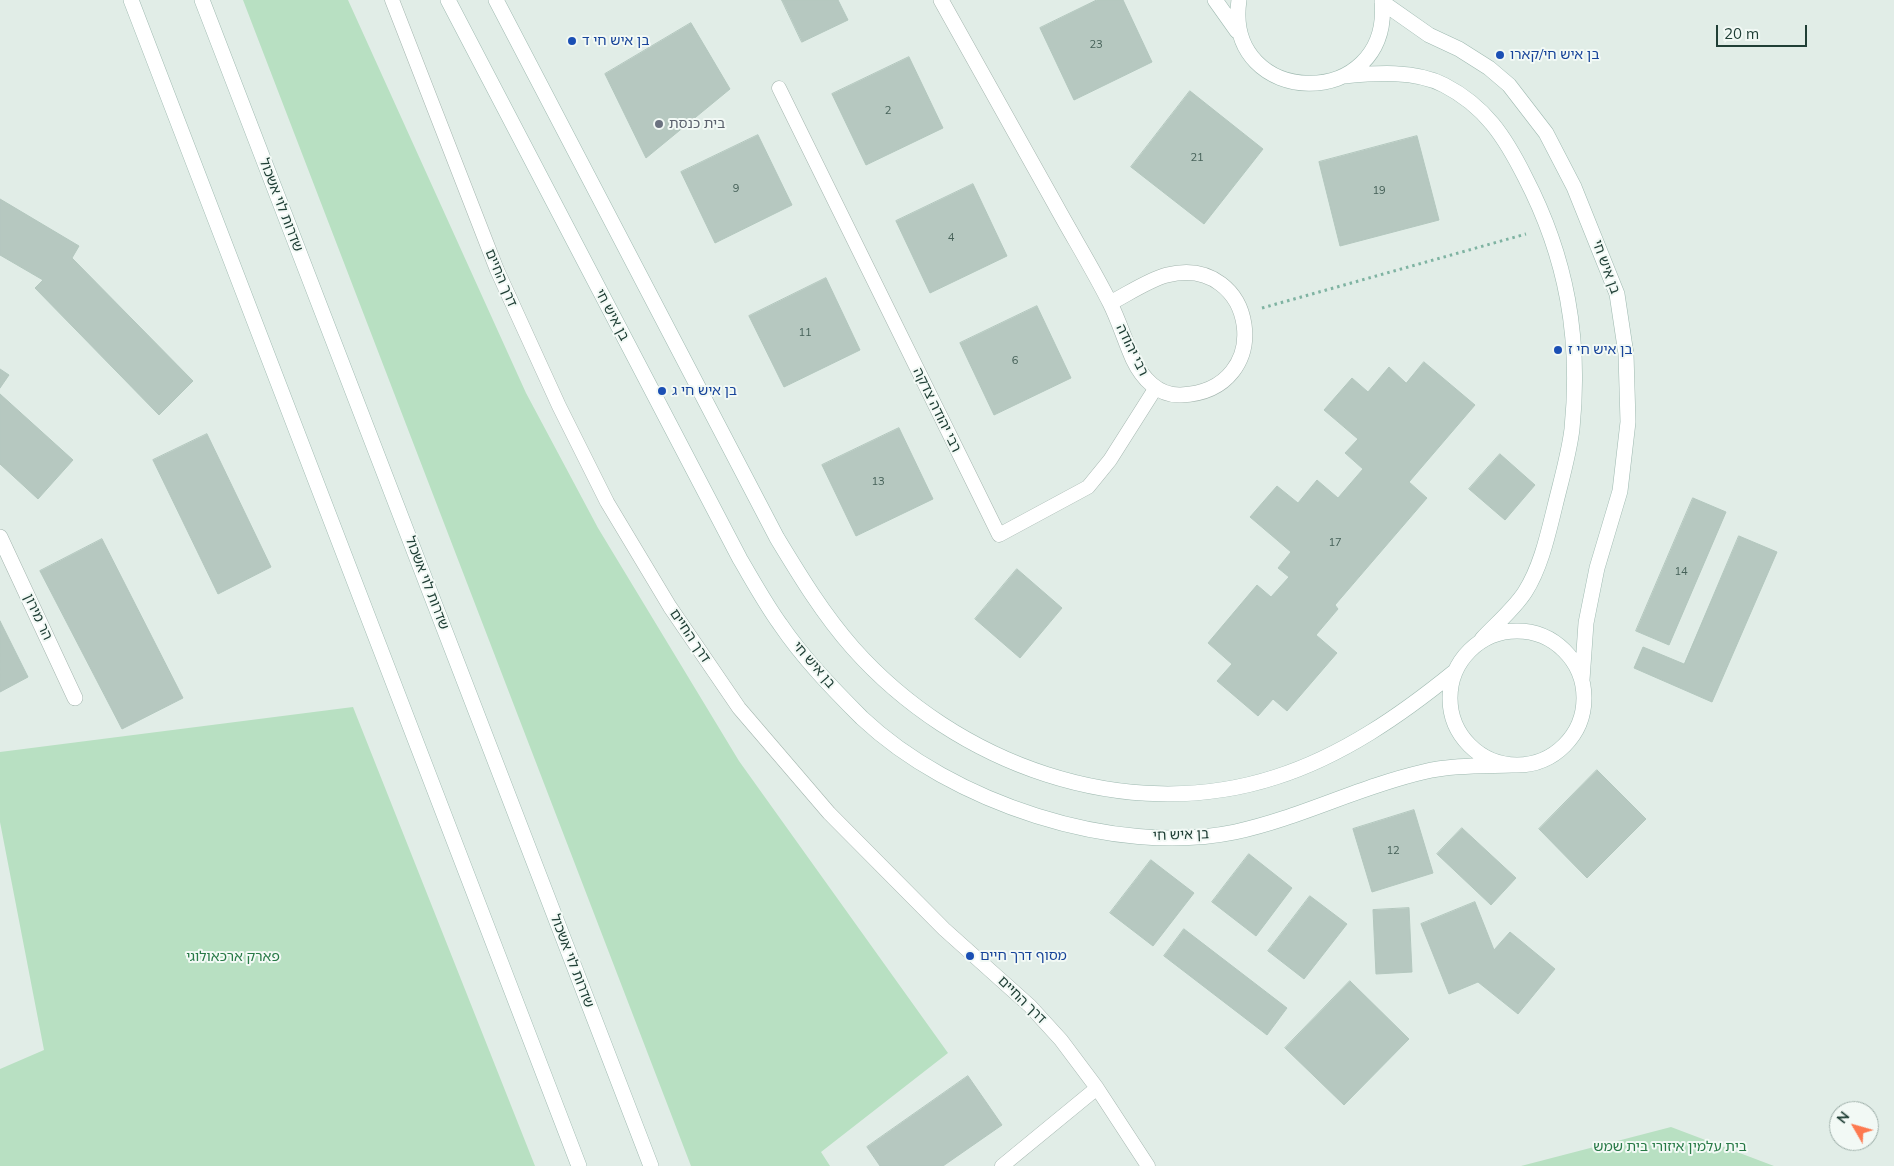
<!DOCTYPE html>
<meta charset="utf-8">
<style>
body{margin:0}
#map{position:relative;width:1894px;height:1166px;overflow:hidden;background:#e1ede7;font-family:Mulish,sans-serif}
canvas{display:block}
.north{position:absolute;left:1829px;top:1101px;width:50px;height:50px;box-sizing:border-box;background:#f2f9f5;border:1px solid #9eafa9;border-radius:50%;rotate:308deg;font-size:14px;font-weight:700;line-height:20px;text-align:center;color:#203f36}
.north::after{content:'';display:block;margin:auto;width:18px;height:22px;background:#fd794f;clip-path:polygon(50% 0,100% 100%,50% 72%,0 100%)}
.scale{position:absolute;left:1716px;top:25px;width:91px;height:22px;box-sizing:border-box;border:2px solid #203f36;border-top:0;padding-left:6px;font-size:15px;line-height:18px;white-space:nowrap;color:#203f36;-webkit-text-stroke:4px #f2f9f5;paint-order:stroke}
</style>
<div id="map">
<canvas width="1894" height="1166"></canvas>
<div class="north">N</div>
<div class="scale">20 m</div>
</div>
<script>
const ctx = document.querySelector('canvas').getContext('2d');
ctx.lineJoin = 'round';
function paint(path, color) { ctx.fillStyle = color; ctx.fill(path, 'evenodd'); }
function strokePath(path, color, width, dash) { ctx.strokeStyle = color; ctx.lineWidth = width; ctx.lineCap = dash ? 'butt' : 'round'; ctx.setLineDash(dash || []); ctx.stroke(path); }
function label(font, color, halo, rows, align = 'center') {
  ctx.font = font + ' Mulish,"Noto Sans Hebrew",sans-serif'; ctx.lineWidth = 4; ctx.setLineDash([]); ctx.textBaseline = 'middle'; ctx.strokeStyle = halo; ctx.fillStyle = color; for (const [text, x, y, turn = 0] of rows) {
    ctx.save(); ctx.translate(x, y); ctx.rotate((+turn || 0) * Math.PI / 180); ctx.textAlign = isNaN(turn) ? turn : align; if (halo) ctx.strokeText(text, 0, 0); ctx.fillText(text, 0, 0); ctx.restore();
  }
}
paint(new Path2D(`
 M243 0H348L526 393 598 528 739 761 948 1053 821 1152 830 1166H691Z
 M353 707 535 1166H0V1069L44 1050 0 822V752Z
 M1671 1127 1774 1166H1521Z`), '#b8e0c2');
const building = new Path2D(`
 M782 0H838L848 20 802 42Z
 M1097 0H1123L1152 62 1074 100 1040 28Z
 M691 23 730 89 646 158 605 74Z
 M909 57 943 128 866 165 832 94Z
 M1190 91 1263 149 1204 224 1131 167Z
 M758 135 792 205 715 243 681 172Z
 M1417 136 1439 220 1340 246 1319 162Z
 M973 184 1007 256 930 293 896 221Z
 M0 199 79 246 72 258 193 381 159 415 35 288 43 280 0 255Z
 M826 278 860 350 784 387 749 316Z
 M1037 306 1071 378 994 415 960 343Z
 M1424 362 1475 405 1409 482 1427 498 1335 605 1338 609 1316 635 1337 653 1287 711 1273 699 1258 716 1217 681 1232 664 1208 643 1257 585 1271 597 1289 577 1278 568 1291 552 1250 517 1277 486 1298 503 1317 480 1338 498 1363 469 1345 453 1358 439 1324 410 1352 378 1368 392 1389 367 1406 383Z
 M0 369 9 375 0 388Z
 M0 394 73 460 38 499 0 464Z
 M899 428 933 499 856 536 822 465Z
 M207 434 271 567 218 594 153 460Z
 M1500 454 1535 485 1505 520 1469 489Z
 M1693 498 1726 512 1669 645 1636 631Z
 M1739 536 1777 552 1712 702 1634 668 1643 647 1684 664Z
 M102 539 183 698 122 729 40 571Z
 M1017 569 1062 608 1020 658 975 619Z
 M0 621 28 677 0 692Z
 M1597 770 1646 819 1587 878 1539 829Z
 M1414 810 1433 873 1372 892 1353 829Z
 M1462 828 1516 878 1491 905 1437 854Z
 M1249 854 1292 888 1256 936 1212 902Z
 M1151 860 1194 893 1153 946 1110 913Z
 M1310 896 1347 924 1304 979 1268 951Z
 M1475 902 1494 950 1510 932 1555 969 1518 1014 1478 982 1449 994 1421 924Z
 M1409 908 1412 972 1376 974 1373 910Z
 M1184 929 1287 1008 1267 1035 1164 956Z
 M1350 981 1409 1039 1344 1105 1285 1048Z
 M968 1076 1002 1125 943 1166H880L867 1147Z`);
paint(building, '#b6c8c0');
strokePath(building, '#b3c7be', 1);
const lane = new Path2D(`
 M392 0 497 270 559 406 607 502 670 607 739 708 829 813 944 929 1030 1006 1061 1040 1097 1088 1148 1166
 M779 88 999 535 1088 487 1110 460 1155 389
 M1002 1166 1097 1088`);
const street = new Path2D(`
 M941 0C979 68 1017 136 1055 204 1073 237 1093 269 1110 303 1119 321 1125 341 1133 359 1142 378 1158 396 1181 395 1278 391 1257 253 1167 275 1150 279 1126 295 1110 303
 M0 537 75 698`);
const secondary = new Path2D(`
 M131 0 579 1166
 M202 0 651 1166
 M448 0 740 559C753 581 765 603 780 624 803 658 833 689 862 718 951 802 1114 857 1235 832 1300 818 1358 787 1423 772 1452 765 1482 766 1512 765
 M496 0 777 538C800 576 823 614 853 648 956 764 1125 826 1276 777 1342 756 1401 715 1454 672
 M1215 0 1237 31
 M1239 0C1223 109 1393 113 1382 0
 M1382 2 1429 35 1459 49 1489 68 1509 85 1546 133 1574 187 1617 294 1626 354 1628 422 1620 491 1597 568 1586 623 1582 680
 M1344 76C1376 73 1415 70 1444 85 1485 106 1505 137 1525 177 1567 258 1581 338 1572 429 1569 454 1561 481 1555 506 1548 534 1541 567 1525 592 1514 609 1496 624 1482 639
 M1450 698a67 67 0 1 1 134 0a67 67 0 1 1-134 0Z`);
strokePath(lane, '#a3b5ae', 15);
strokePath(street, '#a3b5ae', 16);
strokePath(secondary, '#9eb9b0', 16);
strokePath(new Path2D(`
 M1262 308 1526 234`), '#7fb3a2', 3, [2.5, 4]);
strokePath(lane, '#fff', 14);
strokePath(street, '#fff', 15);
strokePath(secondary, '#fff', 15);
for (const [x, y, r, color] of [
 [572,41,5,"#1a4fb4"],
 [1500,55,5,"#1a4fb4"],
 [659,124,5,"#6b7280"],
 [1558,350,5,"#1a4fb4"],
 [662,391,5,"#1a4fb4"],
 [970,956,5,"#1a4fb4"]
]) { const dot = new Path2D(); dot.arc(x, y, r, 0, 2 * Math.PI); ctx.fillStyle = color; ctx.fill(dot); strokePath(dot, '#f2f9f5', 2); }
label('11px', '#466158', null, [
 ["23",1096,45],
 ["2",888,111],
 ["21",1197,158],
 ["9",736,189],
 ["19",1379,191],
 ["4",951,238],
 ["11",805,333],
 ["6",1015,361],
 ["13",878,482],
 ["17",1335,543],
 ["14",1681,572],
 ["12",1393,851]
]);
label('14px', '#164399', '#f2f9f5', [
 ["בן איש חי ד",582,41],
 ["בן איש חי/קארו",1510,55],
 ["בן איש חי ז",1568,350],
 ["בן איש חי ג",672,391],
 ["מסוף דרך חיים",980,956]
], 'left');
label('14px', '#5b616d', '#f2f9f5', [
 ["בית כנסת",669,124]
], 'left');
label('14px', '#203f36', '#f2f9f5', [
 ["שדרות לוי אשכול",281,205,69],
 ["בן איש חי",1606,267,70],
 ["דרך החיים",501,278,67],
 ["בן איש חי",612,315,62],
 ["רבי יהודה",1132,350,64],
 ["רבי יהודה צדקה",937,410,64],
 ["שדרות לוי אשכול",427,583,69],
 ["הר מירון",38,617,65],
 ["דרך החיים",690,636,56],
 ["בן איש חי",814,665,49],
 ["בן איש חי",1181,835,-2],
 ["שדרות לוי אשכול",572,961,69],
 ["דרך החיים",1022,1000,44]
]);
label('14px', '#277946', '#f2f9f5', [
 ["פארק ארכאולוגי",233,957],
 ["בית עלמין איזורי בית שמש",1670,1147]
]);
</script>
